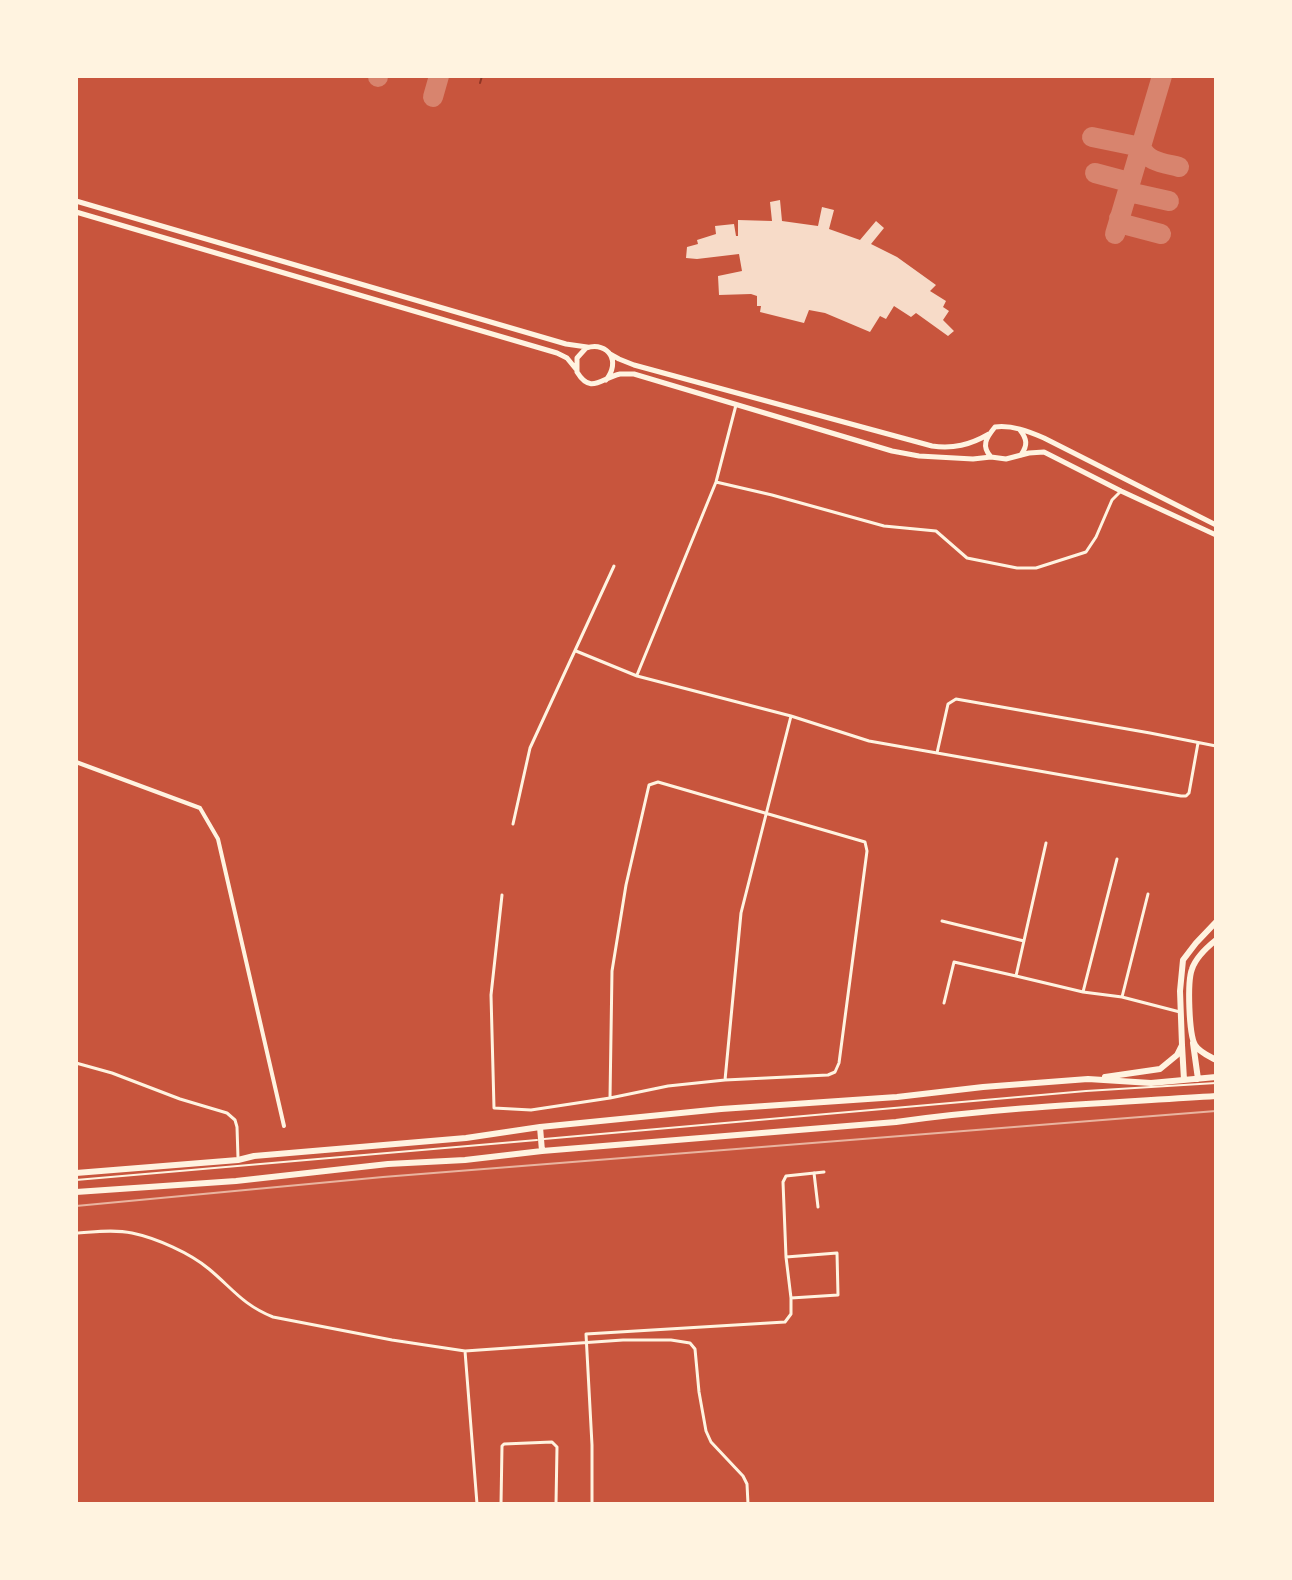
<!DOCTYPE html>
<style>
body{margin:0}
#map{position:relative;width:1292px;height:1580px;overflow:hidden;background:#c8553d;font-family:"Fira Sans Condensed",sans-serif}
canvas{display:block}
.frame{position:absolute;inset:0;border:78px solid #fff3e0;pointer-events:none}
</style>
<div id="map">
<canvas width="1292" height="1580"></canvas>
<div class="frame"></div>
</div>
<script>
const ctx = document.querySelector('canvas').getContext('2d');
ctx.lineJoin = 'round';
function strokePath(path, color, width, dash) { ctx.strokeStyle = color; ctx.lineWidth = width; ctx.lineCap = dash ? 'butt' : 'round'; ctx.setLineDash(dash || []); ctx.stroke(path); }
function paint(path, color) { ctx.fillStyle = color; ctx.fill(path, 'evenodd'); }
strokePath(new Path2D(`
 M480 83 482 76`), '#8f3625', 2);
strokePath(new Path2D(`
 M378 77V76
 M433 97 439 76
 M1092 137 1136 146 1141 145
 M1141 147C1147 162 1164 163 1179 167
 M1095 173 1125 181 1131 178
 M1129 186 1133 193 1169 201
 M1119 218 1123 224 1161 234
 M1115 234 1162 76`), '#d8846e', 20);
paint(new Path2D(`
 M780 200 782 221 818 226 822 207 834 210 829 229 860 240 876 221 884 228 871 244 897 257 936 285 930 291 946 301 943 307 949 311 943 320 954 331 948 336 916 313 911 317 894 306 886 319 880 316 870 332 825 313 809 310 804 323 760 312 761 306H757V296L751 294 719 295 718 276 742 271 739 254 697 259 686 258 687 247 698 244 697 240 716 234 715 226 734 224 736 236H738V220L772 221 770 202Z`), '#f7dbc8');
strokePath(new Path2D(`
 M544 1139 1086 1091 1216 1083
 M76 1180 537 1140`), '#fff3e0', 2);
strokePath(new Path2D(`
 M716 482 772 495 884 526 936 531 967 558 1017 568H1036L1086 552 1096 537 1112 500 1121 491
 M576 651 637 676 791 716 869 741 1181 796H1186L1189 793 1198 743
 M637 675 716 482 736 405
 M937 753 948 704 956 699 1150 733 1216 746
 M513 824 530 748 614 566
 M1046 843 1016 976 1083 992 1122 997 1180 1012
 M502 895 491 995 494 1108 531 1110 610 1098 668 1086 725 1080 828 1075 835 1072 839 1063 867 851 865 842 658 782 649 785 626 885 612 971 610 1098
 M942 921 1024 941
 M1083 992 1117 859
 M1122 997 1148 894
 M944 1003 954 962 1016 976
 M76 1063 112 1073 180 1099 227 1113 235 1120 237 1127 238 1158
 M725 1080 741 913 791 716
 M814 1173 818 1207
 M76 1233C94 1232 114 1229 132 1233 156 1238 190 1253 209 1269 233 1289 243 1305 273 1317L392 1340 465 1351 623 1340H671L690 1343 695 1349 699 1392 706 1431 711 1442 743 1476 747 1484 748 1504
 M786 1257 837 1253 838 1295 791 1298
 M465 1351 477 1504
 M501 1504 502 1446 504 1444 552 1442 557 1447 556 1504
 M592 1504V1445L586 1334 785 1322 791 1314V1298L786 1257 783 1182 786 1176 824 1172`), '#fff3e0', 3);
strokePath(new Path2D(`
 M76 762 200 808 218 839 284 1126`), '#fff3e0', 4);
strokePath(new Path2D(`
 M76 201 566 344 587 347
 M76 212 557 353 567 358 576 369
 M610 354 619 359 634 365 932 446C953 449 970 445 989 434
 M606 380C621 362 609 341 586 348L577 358V372C591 395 601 378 620 374 624 374 629 374 634 374L892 451 919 456 973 459 991 457 1006 459 1029 453 1044 452 1121 491 1216 535
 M1020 430C1027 439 1028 445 1021 455
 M991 457C981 446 986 438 995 427 1012 425 1028 431 1044 438L1216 525`), '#fff3e0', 5);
strokePath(new Path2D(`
 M1216 940C1206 948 1196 957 1192 969 1187 982 1189 1034 1195 1045 1199 1052 1209 1056 1216 1060
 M1193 1043 1198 1079
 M1182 1045 1184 1080
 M1105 1077 1160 1069 1177 1055 1182 1045 1180 991 1183 960 1196 943 1216 922
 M540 1127 542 1151
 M76 1173 238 1160 254 1156 466 1138 540 1127 721 1109 897 1097 983 1087 1088 1079 1151 1083 1216 1077
 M76 1192 236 1181 388 1164 465 1160 542 1151 896 1122C1002 1107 1109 1103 1216 1096`), '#fff3e0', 6);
strokePath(new Path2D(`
 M76 1206 383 1177 1216 1111`), '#e9b49f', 2);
</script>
